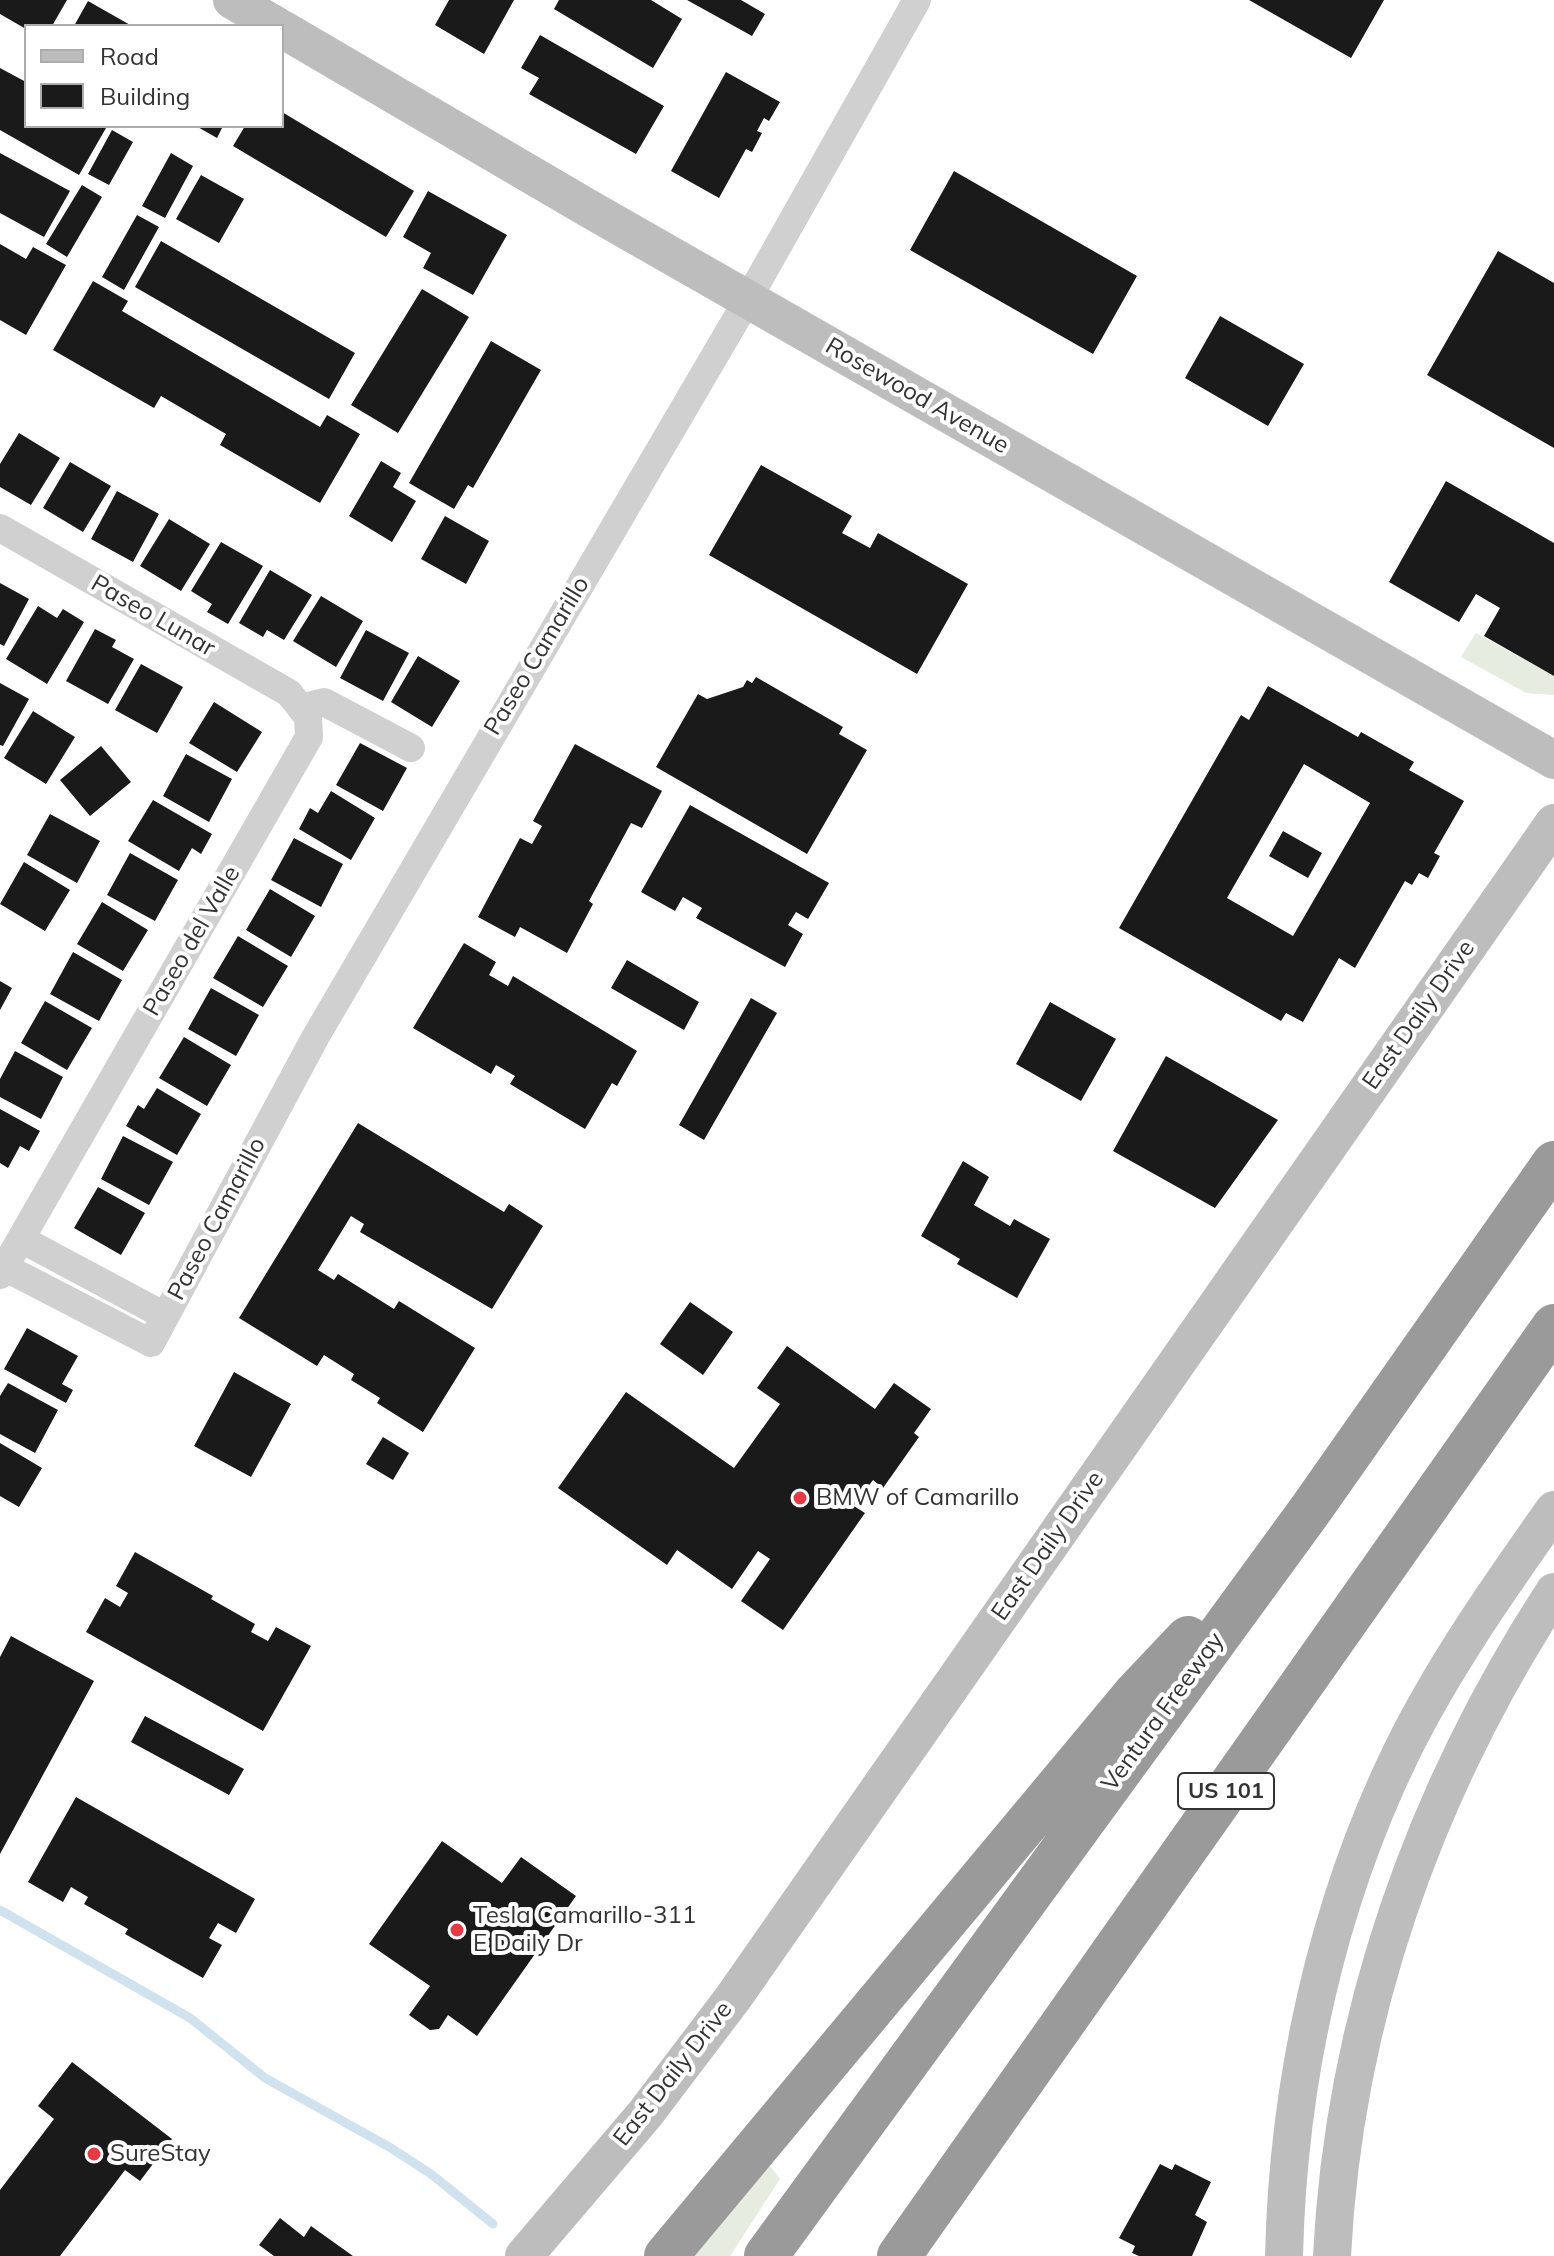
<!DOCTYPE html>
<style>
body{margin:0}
#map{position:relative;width:1554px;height:2256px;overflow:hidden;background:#fff;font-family:Mulish,sans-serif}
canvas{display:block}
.legend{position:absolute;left:24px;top:24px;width:260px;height:104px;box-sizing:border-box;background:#fff;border:2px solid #adadad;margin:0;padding:10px 14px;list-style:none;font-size:24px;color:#333}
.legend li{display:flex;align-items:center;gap:16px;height:40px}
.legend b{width:40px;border:2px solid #adadad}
</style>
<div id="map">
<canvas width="1554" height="2256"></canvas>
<ul class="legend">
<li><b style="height:10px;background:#bdbdbd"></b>Road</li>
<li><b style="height:22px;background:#1a1a1a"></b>Building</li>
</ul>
</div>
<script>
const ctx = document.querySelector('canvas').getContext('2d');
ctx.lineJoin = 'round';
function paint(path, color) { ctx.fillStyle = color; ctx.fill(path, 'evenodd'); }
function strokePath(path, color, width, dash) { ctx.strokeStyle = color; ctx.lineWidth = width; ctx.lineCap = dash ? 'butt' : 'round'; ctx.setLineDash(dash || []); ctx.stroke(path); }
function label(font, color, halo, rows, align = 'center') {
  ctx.font = font + ' Mulish,sans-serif'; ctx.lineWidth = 8; ctx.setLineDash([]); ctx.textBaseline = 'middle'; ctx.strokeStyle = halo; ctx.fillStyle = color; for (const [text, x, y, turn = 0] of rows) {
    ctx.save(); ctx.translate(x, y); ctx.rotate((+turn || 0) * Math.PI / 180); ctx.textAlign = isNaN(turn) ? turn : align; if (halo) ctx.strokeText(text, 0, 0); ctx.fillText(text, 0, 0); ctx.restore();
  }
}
paint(new Path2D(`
 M1476 633 1554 676V695L1526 693 1461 657Z
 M765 2160 780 2179 730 2256H681Z`), '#e6ecdf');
strokePath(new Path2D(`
 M0 1910 190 2018 265 2078 391 2148 431 2174 493 2224`), '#cfe2ee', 9);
paint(new Path2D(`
 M0 0H67L52 26H26V29L0 14Z
 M449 0H514L484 54 435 25Z
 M559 0H651L682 19 653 68 554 9Z
 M687 0H741L765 14 752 36Z
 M1249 0H1384L1351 58Z
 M88 1 132 26H74Z
 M540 35 664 106 636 154 529 94 539 78 521 68Z
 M0 68 26 82V126L106 128 79 175 0 130Z
 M726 72 780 102 769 121 764 118 757 131 762 133 752 152 746 149 719 198 671 171Z
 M282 112 414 191 386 237 233 146 245 126H282Z
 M196 126H223L217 138Z
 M112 130 133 142 109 185 88 174Z
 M0 153 70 191 44 237 0 213Z
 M171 153 193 166 165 218 142 206Z
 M954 171 1137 276 1093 354 910 250Z
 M201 175 244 199 219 243 176 219Z
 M82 185 102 197 67 257 46 244Z
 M428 191 507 235 473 295 423 268 431 253 403 237Z
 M137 215 159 227 124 290 102 277Z
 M161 241 355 353 329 399 135 287Z
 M0 244 26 259 33 247 66 265 26 335 0 320Z
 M1498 251 1554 283V448L1427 375Z
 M93 281 128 301 122 311 320 427 327 415 360 434 320 503 220 445 226 434 161 396 154 408 53 350Z
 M422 289 469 317 398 433 351 405Z
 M1220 316 1304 364 1268 426 1185 378Z
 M491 341 541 370 473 488 468 485 454 509 409 483Z
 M19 433 60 458 31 505 0 487V464Z
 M381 461 401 473 393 487 416 501 392 542 349 516Z
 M70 462 111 486 83 532 43 508Z
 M761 465 852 516 842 533 870 548 878 533 968 584 917 674 709 555Z
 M1446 481 1554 543V676L1484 636 1500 608 1476 594 1459 622 1389 582Z
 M117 491 159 514 133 562 91 539Z
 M445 516 489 541 466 584 421 559Z
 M169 519 210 544 181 591 140 566Z
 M221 542 263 566 228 624 207 612 212 604 191 591Z
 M270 570 312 595 284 640 267 630 263 637 239 623Z
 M0 583 29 599 4 646 0 644Z
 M321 596 363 621 336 667 293 641Z
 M38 606 57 618 63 609 84 622 47 684 6 659Z
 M95 629 116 640 112 647 134 659 108 704 66 681Z
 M366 630 409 653 383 701 340 678Z
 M418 656 460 681 432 727 391 702Z
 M141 664 183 687 157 733 115 710Z
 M756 677 843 727 839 734 867 750 807 854 656 767 698 694 707 699 743 687 747 680 752 683Z
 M0 683 29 699 3 746 0 745Z
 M1268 686 1358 737 1361 732 1414 762 1409 770 1464 801 1434 853 1440 856 1428 878 1419 873 1412 885 1405 881 1355 968 1339 958 1303 1022 1286 1013 1281 1021 1119 928 1241 715 1249 720ZM1304 764 1370 803 1293 936 1227 898Z
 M214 702 262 732 237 772 189 743Z
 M33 711 75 737 46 784 4 758Z
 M360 743 407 768 383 811 336 785Z
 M575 744 662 791 642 828 631 823 589 901 593 904 567 953 520 927 515 937 478 917 520 838 532 844 542 826 533 821Z
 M101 746 131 782 90 816 60 780Z
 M186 754 232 779 209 822 163 796Z
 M331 791 375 818 351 860 299 829 310 808 318 813Z
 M153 800 212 834 201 854 192 848 179 871 128 841Z
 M690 805 829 883 808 919 796 912 788 925 803 934 785 967 696 918 702 908 683 897 675 911 641 892Z
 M50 814 100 841 77 883 27 855Z
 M1283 831 1322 853 1308 878 1269 856Z
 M294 838 343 864 321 907 271 880Z
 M130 853 178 880 155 921 107 895Z
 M24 862 70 890 45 931 0 904Z
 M270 889 315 916 291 957 246 930Z
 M102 902 148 930 123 971 77 944Z
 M238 936 288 966 263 1007 213 978Z
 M464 943 496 962 489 975 508 986 513 976 637 1051 617 1086 612 1083 585 1129 510 1084 515 1076 496 1065 491 1074 413 1028Z
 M73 952 122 980 99 1021 50 994Z
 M627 960 699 1002 684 1030 611 988Z
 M0 981 12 988 0 1010Z
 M211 988 259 1015 236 1056 188 1029Z
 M751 998 777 1013 704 1140 679 1125Z
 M45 1001 92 1028 67 1070 21 1043Z
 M1050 1002 1116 1039 1081 1101 1016 1064Z
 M184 1037 231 1065 207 1106 159 1078Z
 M15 1051 63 1077 41 1119 0 1097V1079Z
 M1166 1056 1278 1120 1215 1208 1113 1151Z
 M157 1088 201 1114 177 1155 126 1126 138 1105 144 1109Z
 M0 1109 40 1131 29 1151 20 1146 8 1168 0 1163Z
 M358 1123 504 1212 509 1204 543 1226 492 1309 360 1232 364 1224 351 1216 318 1270 334 1280 338 1274 394 1309 399 1301 475 1348 423 1432 377 1403 380 1398 351 1380 354 1374 324 1355 317 1366 239 1318Z
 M123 1136 173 1162 149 1205 101 1179Z
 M963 1161 989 1177 974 1205 1010 1226 1014 1219 1050 1239 1017 1298 957 1264 960 1259 921 1236Z
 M98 1187 145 1213 121 1255 74 1228Z
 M690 1302 733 1332 703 1375 660 1344Z
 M27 1328 78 1356 62 1384 73 1390 66 1403 4 1369Z
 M787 1346 875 1409 894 1383 931 1409 914 1433 919 1437 883 1488 873 1480 854 1506 865 1513 783 1630 741 1601 770 1559 758 1551 732 1589 677 1550 667 1565 558 1488 626 1392 734 1468 780 1404 757 1388Z
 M234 1372 291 1404 251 1477 194 1446Z
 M8 1383 58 1410 35 1453 0 1434V1396Z
 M383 1437 409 1453 393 1480 366 1464Z
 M0 1443 42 1468 19 1507 0 1496Z
 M135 1552 213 1596 211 1599 255 1624 251 1632 268 1641 276 1627 311 1646 263 1731 86 1632 105 1598 120 1607 128 1593 116 1586Z
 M11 1636 94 1681 0 1854V1657Z
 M145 1716 244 1769 229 1795 131 1742Z
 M76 1797 255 1899 236 1933 218 1923 209 1938 222 1945 203 1978 125 1934 128 1929 84 1904 88 1897 71 1887 63 1902 28 1882Z
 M442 1841 502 1883 521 1857 576 1896 477 2036 448 2015 439 2029 430 2030 409 2015 430 1986 369 1944Z
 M72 2062 172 2139 140 2181 125 2170 60 2256H0V2190L54 2119 38 2106Z
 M1160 2164 1172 2170 1175 2164 1211 2182 1195 2215 1207 2222 1192 2256H1139L1132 2253 1135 2246 1119 2238Z
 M280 2218 304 2237 311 2226 353 2256H274L259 2245Z`), '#1a1a1a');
strokePath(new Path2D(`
 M0 528 289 693 308 717 309 737 0 1275
 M304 707 324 702 411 748
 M21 1239 165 1316
 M4 1267 151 1343 316 1036 748 299 917 0`), '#d0d0d0', 28);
strokePath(new Path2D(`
 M232 0 277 26
 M282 29 593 211 1554 760
 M524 2256 645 2114 733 1998 1554 823
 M1284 2256C1288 2083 1326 1907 1402 1751 1444 1666 1499 1588 1554 1510
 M1332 2256C1344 2017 1424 1792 1554 1592`), '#bdbdbd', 38);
strokePath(new Path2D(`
 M666 2256 1134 1695 1188 1638
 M766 2256 1311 1509 1554 1163
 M899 2256 1554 1326`), '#9a9a9a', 44);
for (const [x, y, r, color] of [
 [800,1498,8,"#e63946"],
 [457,1930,8,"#e63946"],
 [94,2154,8,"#e63946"]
]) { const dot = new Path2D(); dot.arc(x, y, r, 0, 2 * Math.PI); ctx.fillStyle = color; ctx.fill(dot); strokePath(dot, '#fff', 3); }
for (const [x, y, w] of [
 [1226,1791,96]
]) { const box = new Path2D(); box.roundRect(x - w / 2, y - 18, w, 36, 6); ctx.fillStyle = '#fff'; ctx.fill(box); strokePath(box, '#333', 2); }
label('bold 22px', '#333', null, [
 ["US 101",1226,1791]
]);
label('24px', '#333', '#fff', [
 ["Rosewood Avenue",917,396,30],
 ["Paseo Lunar",153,616,30],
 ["Paseo Camarillo",537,656,-59],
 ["Paseo del Valle",192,941,-60],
 ["East Daily Drive",1419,1015,-55],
 ["Paseo Camarillo",217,1219,-62],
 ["East Daily Drive",1048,1546,-55],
 ["Ventura Freeway",1163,1712,-54],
 ["East Daily Drive",673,2074,-52]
]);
label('24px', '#333', '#fff', [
 ["BMW of Camarillo",816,1498],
 ["Tesla Camarillo-311",473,1916],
 ["E Daily Dr",473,1944],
 ["SureStay",110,2154]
], 'left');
</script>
